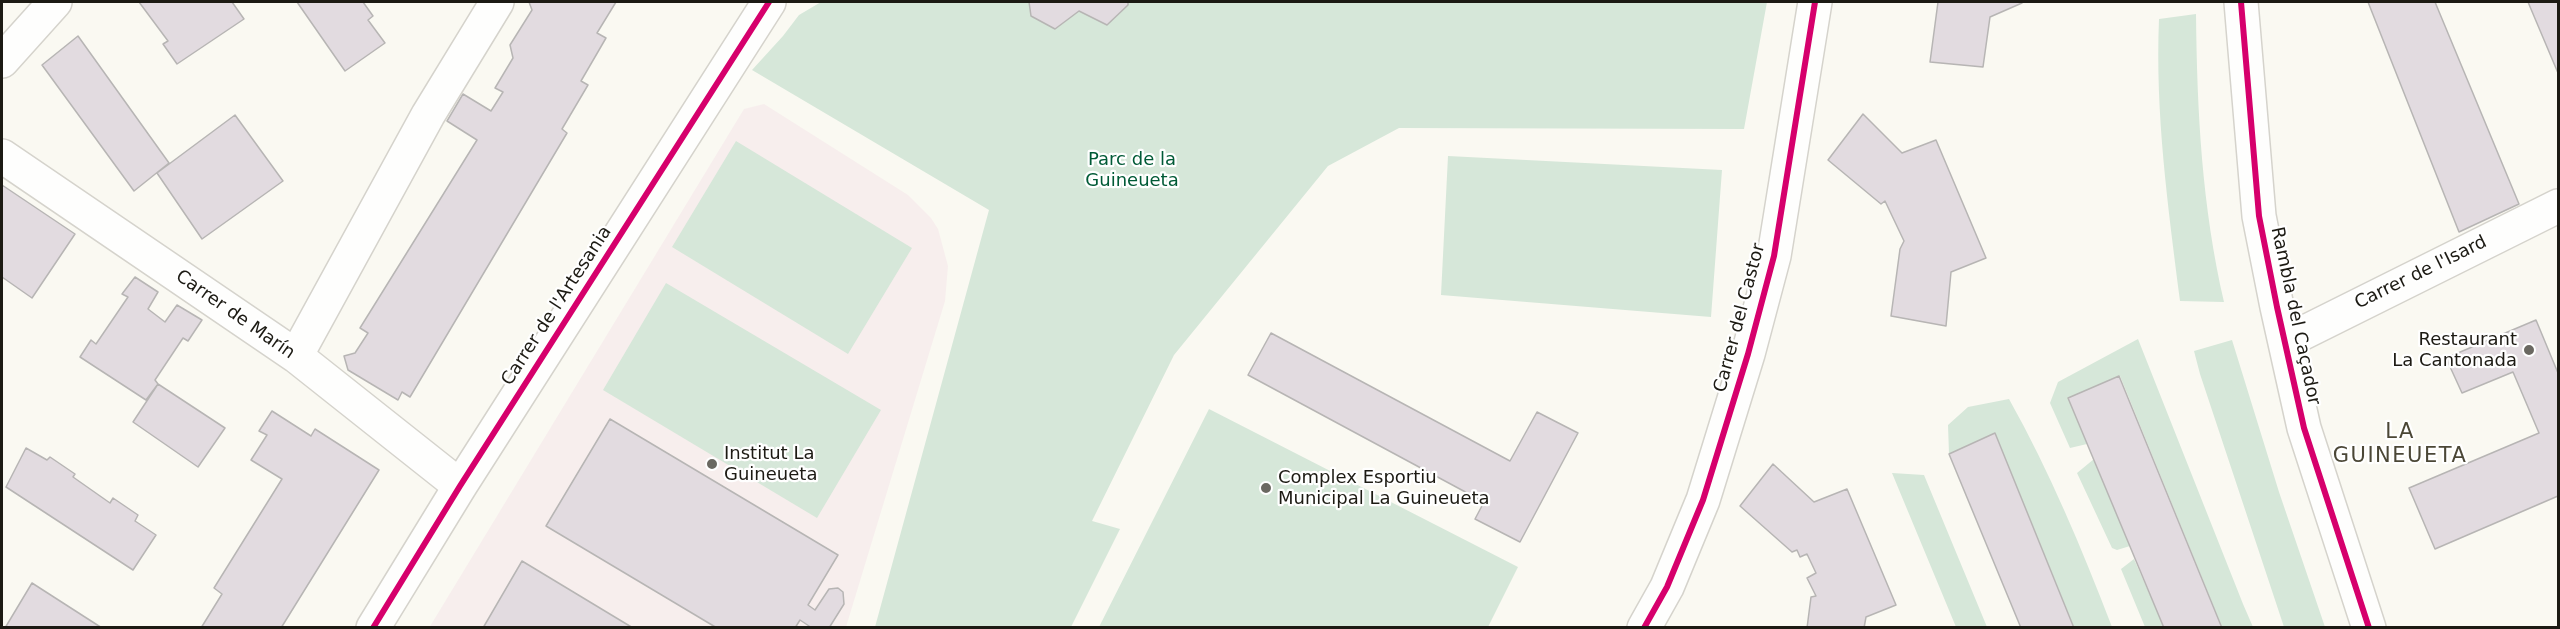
<!DOCTYPE html>
<meta charset="utf-8">
<style>
body{margin:0}
#map{position:relative;width:2560px;height:629px;overflow:hidden;background:#faf9f2;font-family:"DejaVu Sans",sans-serif}
canvas{display:block}
.frame{position:absolute;inset:0;border:3px solid #1c1a13;pointer-events:none}
</style>
<div id="map">
<canvas width="2560" height="629"></canvas>
<div class="frame"></div>
</div>
<script>
const ctx = document.querySelector('canvas').getContext('2d');
ctx.lineJoin = 'round';
function paint(path, color) { ctx.fillStyle = color; ctx.fill(path, 'evenodd'); }
function strokePath(path, color, width, dash) { ctx.strokeStyle = color; ctx.lineWidth = width; ctx.lineCap = dash ? 'butt' : 'round'; ctx.setLineDash(dash || []); ctx.stroke(path); }
function label(font, color, halo, rows, align = 'center') {
  ctx.font = font + ' "DejaVu Sans",sans-serif'; ctx.lineWidth = 4.5; ctx.setLineDash([]); ctx.textBaseline = 'middle'; ctx.strokeStyle = halo; ctx.fillStyle = color; for (const [text, x, y, turn = 0] of rows) {
    ctx.save(); ctx.translate(x, y); ctx.rotate((+turn || 0) * Math.PI / 180); ctx.textAlign = isNaN(turn) ? turn : align; if (halo) ctx.strokeText(text, 0, 0); ctx.fillText(text, 0, 0); ctx.restore();
  }
}
paint(new Path2D(`
 M764 104 908 195 931 218 938 229 948 266 945 301 846 627 429 628 744 109Z`), '#f7eeed');
paint(new Path2D(`
 M821 2H1029L1031 16 1055 29 1079 11 1107 25 1128 5V2H1767L1744 129 1399 128 1328 166 1174 355 1092 521 1120 529 1071 627H875L989 210 752 70 783 36 799 15Z
 M2196 14C2197 112 2202 207 2224 302L2180 301C2168 206 2155 114 2159 19Z
 M736 141 912 248 848 354 672 247Z
 M1448 156 1722 170 1711 317 1441 295Z
 M666 283 881 410 817 518 603 390Z
 M2138 339 2243 604 2253 627H2222L2120 376 2068 398 2087 444 2070 448 2050 403 2058 382Z
 M2232 340 2279 492 2325 627H2284L2200 374 2194 351Z
 M2009 399C2050 472 2082 549 2112 627H2074L1995 433 1949 454 1948 425 1968 407Z
 M1209 409 1518 567 1488 627H1099Z
 M2094 459 2130 546 2117 550 2112 548 2077 473Z
 M1892 473 1924 475 1987 627H1956Z
 M2134 559 2164 627H2145L2121 569Z`), '#d6e7d9');
const building = new Path2D(`
 M139 2H232L244 19 177 64 163 44 168 41Z
 M297 2H363L373 16 368 20 385 43 345 71Z
 M529 2H616L597 33 606 38 581 81 588 85 562 129 567 133 410 397 402 392 398 400 348 370 344 356 355 353 368 333 360 328 477 140 447 121 463 94 491 111 503 92 495 88 513 58 510 45 532 10Z
 M1029 2H1128V5L1107 25 1079 11 1055 29 1031 16Z
 M1938 2H2022V3L1990 17 1983 67 1930 62Z
 M2368 2H2435L2519 204 2459 232Z
 M2528 2H2558V73Z
 M78 36 169 163 134 191 42 65Z
 M1863 114 1902 153 1936 140 1986 258 1951 272 1946 326 1891 316 1900 249 1904 241 1885 201 1881 204 1828 160Z
 M235 115 283 181 202 239 157 173Z
 M2 185 75 234 32 298 2 277Z
 M135 277 158 292 148 309 165 322 177 305 202 320 188 341 183 338 155 380 158 384 146 400 80 357 91 340 96 344 128 297 122 294Z
 M2536 320 2558 373V496L2435 549 2409 488 2539 433 2513 372 2462 393 2446 358Z
 M1271 333 1510 461 1537 412 1578 433 1520 542 1475 519 1484 502 1248 375Z
 M2119 376 2222 628H2164L2068 398Z
 M158 384 225 428 198 467 133 422Z
 M272 411 311 436 315 429 379 470 281 628H201L222 594 214 588 282 479 251 460 267 435 259 431Z
 M610 419 838 555 808 605 815 610 829 589 838 588 843 592 844 604 829 628H812L800 620 795 628H717L546 526Z
 M1995 433 2074 628H2021L1949 454Z
 M26 448 47 460 50 457 75 474 73 477 110 503 113 498 138 515 135 521 156 535 133 570 6 487Z
 M1773 464 1814 502 1847 489 1896 605 1866 617 1864 628H1807L1811 597 1816 596 1807 578 1816 573 1807 554 1800 557 1797 550 1792 552 1740 506Z
 M522 561 633 628H483Z
 M32 583 102 628H5Z`);
paint(building, '#e2dbe0');
strokePath(building, '#b7b5b4', 1.5);
const minor = new Path2D(`
 M2241 2 2259 216 2277 307 2304 428 2369 628
 M2 61 55 2
 M2 156 296 356 460 486
 M2285 342 2558 206
 M296 356 428 115 497 2
 M373 628 460 486 769 2
 M1644 628 1667 587 1703 500 1748 354 1774 256 1815 2`);
strokePath(minor, '#d5d3cc', 36);
strokePath(minor, '#fefefd', 33);
strokePath(new Path2D(`
 M2241 2 2259 216 2277 307 2304 428 2369 628
 M373 628 460 486 769 2
 M1644 628 1667 587 1703 500 1748 354 1774 256 1815 2`), '#d6006c', 6);
for (const [x, y, r, color] of [
 [2529,350,6,"#6a6861"],
 [712,464,6,"#6a6861"],
 [1266,488,6,"#6a6861"]
]) { const dot = new Path2D(); dot.arc(x, y, r, 0, 2 * Math.PI); ctx.fillStyle = color; ctx.fill(dot); strokePath(dot, '#fff', 2); }
label('18px', '#005a36', '#fff', [
 ["Parc de la",1132,160],
 ["Guineueta",1132,181]
]);
label('18px', '#1c1a13', '#fff', [
 ["Carrer de l'Isard",2421,273,-26],
 ["Carrer de l'Artesania",557,306,-57],
 ["Carrer de Marín",235,315,35],
 ["Rambla del Caçador",2295,316,78],
 ["Carrer del Castor",1740,318,-75]
]);
label('18px', '#1c1a13', '#fff', [
 ["Restaurant",2517,340,"right"],
 ["La Cantonada",2517,361,"right"],
 ["Institut La",724,454],
 ["Guineueta",724,475],
 ["Complex Esportiu",1278,478],
 ["Municipal La Guineueta",1278,499]
], 'left');
ctx.letterSpacing = '1.5px';
label('21px', '#4b4736', '#fff', [
 ["LA",2400,433],
 ["GUINEUETA",2400,457]
]);
ctx.letterSpacing = '0px';
</script>
